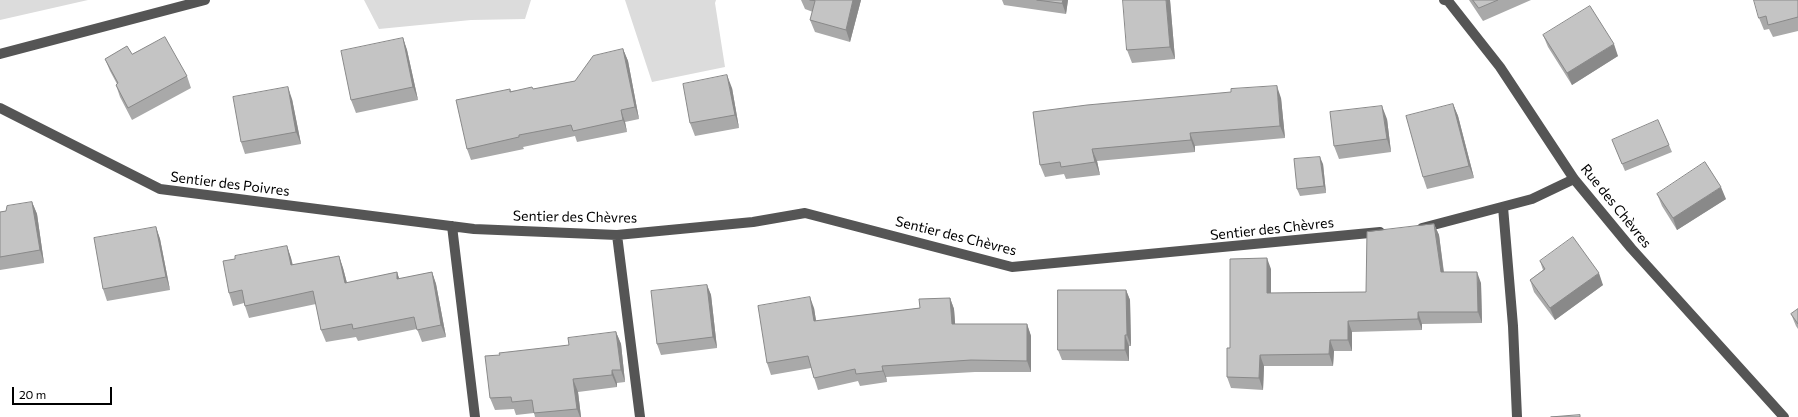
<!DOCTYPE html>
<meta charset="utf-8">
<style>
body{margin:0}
#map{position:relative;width:1798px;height:417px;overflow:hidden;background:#fff;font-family:Commissioner,sans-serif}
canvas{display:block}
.scale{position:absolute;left:12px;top:387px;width:100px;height:18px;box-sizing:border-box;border:2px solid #000;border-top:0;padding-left:5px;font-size:12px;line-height:14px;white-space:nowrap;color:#000;-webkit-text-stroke:3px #fff;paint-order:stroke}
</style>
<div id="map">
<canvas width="1798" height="417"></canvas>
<div class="scale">20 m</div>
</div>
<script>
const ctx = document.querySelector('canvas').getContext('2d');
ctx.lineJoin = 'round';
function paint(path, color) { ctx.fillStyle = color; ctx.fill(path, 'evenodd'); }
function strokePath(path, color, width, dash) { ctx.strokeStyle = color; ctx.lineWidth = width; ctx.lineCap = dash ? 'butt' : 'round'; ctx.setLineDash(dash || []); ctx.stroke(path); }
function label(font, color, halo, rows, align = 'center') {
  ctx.font = font + ' Commissioner,sans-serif'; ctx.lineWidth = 3; ctx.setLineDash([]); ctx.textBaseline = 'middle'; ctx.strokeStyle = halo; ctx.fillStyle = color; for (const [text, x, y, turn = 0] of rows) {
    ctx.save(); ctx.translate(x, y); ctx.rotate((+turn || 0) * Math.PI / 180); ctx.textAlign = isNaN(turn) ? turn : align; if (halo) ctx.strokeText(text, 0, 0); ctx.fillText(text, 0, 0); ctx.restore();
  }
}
paint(new Path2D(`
 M0 0H88L0 20Z
 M364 0H531L525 19 471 20 379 29Z
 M625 0H716L715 3 725 67 652 82Z`), '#dcdcdc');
strokePath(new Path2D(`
 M1444 0 1448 1 1500 67 1574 179 1631 248 1784 417
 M0 54 205 0
 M0 108 160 189 474 229 617 235 753 222 805 213 1012 267 1380 232
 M1503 207 1513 326 1517 417
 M452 226 475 417
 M1422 228 1532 199 1574 179
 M617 235 640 417`), '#555', 10);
paint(new Path2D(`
 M801 0H861L850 42 815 32 810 20 813 12 805 9Z
 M1002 0H1068L1066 14 1004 5Z
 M1170 0 1175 59 1132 63 1127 50Z
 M1469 0H1531L1483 21Z
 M1798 0V31L1773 37 1769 29 1764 30 1759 18Z
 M1543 35 1618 56 1572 85 1548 47Z
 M403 38 407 50 418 100 356 113 351 100Z
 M623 49 628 61 639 119 625 122 627 132 577 142 575 136 523 147 524 149 471 160 467 149 510 89 511 91 533 89 575 81Z
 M132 54 187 76 191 88 132 120 120 97 116 85 117 84 110 71 105 59Z
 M732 88 739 128 695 136 690 123Z
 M1281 98 1285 138 1195 146V152L1097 161 1100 175 1066 179 1064 174 1045 177 1040 165 1033 112Z
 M292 99 301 144 245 154 241 142Z
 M1453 104 1458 116 1474 178 1427 189 1423 177Z
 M1387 119 1391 152 1339 159 1334 146Z
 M1669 145 1672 152 1625 171 1615 147Z
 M1323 164 1326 193 1300 196 1297 189Z
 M1657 194 1726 199 1677 230 1662 206Z
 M32 202 37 214 44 263 0 270V212L6 211Z
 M1434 224 1439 235 1444 272 1481 283 1482 323 1422 324V330L1352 332V351H1334L1333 366H1264L1263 390 1231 388 1227 377 1230 348 1271 269V293L1366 292Z
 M156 227 160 239 170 290 107 301 103 289Z
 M287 246 291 258 293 265 339 256 343 268 347 283 397 272 399 279 432 272 436 284 446 337 422 342 417 329 358 341 356 337 326 342 321 330 316 304 249 318 244 303 233 306 229 293 235 259Z
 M1540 261 1603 285 1555 320 1534 292 1530 280 1543 270Z
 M707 285 711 295 717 348 661 355 657 344Z
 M1126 290 1130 300 1131 346H1129V361L1062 360 1058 350Z
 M950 298 954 309 955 324H1027L1031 336V372H975L886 377 887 382 860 386 858 381 818 390 811 368 771 375 767 363 814 308 816 321 920 308Z
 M1798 309V329L1796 326 1791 314Z
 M616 332 621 344 625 382 617 383V387L578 392 581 417H535L534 413 516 415 514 409 495 410 490 398 569 345Z`), '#a9a9a9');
paint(new Path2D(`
 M853 0H861L850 42 846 30Z
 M1063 0H1068L1066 14 1062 3Z
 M1166 0H1170L1175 59 1170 47Z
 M403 38 407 50 418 100 413 87Z
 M1614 44 1618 56 1572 85 1567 73Z
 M623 49 628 61 639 119 635 107Z
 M727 75 732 88 739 128 735 115Z
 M1277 86 1281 98 1285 138 1280 126Z
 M288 87 292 99 301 144 296 132Z
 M1453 104 1458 116 1474 178 1469 166Z
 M1382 106 1387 119 1391 152 1387 139Z
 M621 110 625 122 627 132 623 120Z
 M1190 133 1195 146V152L1191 140Z
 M1092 149 1097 161 1100 175 1095 162Z
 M1320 157 1323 164 1326 193 1324 186Z
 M1721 187 1726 199 1677 230 1673 218Z
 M32 202 37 214 44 263 40 250Z
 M1434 224 1439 235 1445 283 1441 272Z
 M156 227 160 239 170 290 166 277Z
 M287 246 291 258 295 278 291 265Z
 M339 256 343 268 350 295 345 283Z
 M1267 258 1271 269V304L1267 293Z
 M397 272 401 284 397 279Z
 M432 272 436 284 446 337 441 325Z
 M1477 272 1481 283 1482 323 1478 312Z
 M1599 273 1603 285 1555 320 1550 308Z
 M707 285 711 295 717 348 713 337Z
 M1126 290 1130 300 1131 346 1127 335Z
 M810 297 814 308 818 333 814 321Z
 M950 298 954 309 956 335 952 324Z
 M1418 312 1422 324V330L1418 319Z
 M1348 321 1352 332V351L1348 340Z
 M1027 324 1031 336V372L1027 361Z
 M616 332 621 344 625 382 621 370Z
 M1125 335 1129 346V361L1125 350Z
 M1330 340 1334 351 1333 366 1329 354Z
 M1260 355 1264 366 1263 390 1259 378Z
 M882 366 886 377 887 382 883 371Z
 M612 370 617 383V387L612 375Z
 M573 379 578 392 581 417H580L577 409Z`), '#898989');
const building = new Path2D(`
 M810 0H853L846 30 810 20 815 1Z
 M1037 0H1063L1062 3Z
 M1123 0H1166L1170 47 1127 50Z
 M1473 0H1498L1479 8Z
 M1754 0H1798V17L1768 25 1766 16 1759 18Z
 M1590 6 1614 44 1567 73 1543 35Z
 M165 37 187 76 128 108 116 85 118 83 105 59 127 46 132 54Z
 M403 38 413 87 351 100 341 51Z
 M623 49 635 107 621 110 623 120 573 131 571 125 519 135V137L467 149 456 100 510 89V92L532 87 533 89 575 81 593 56Z
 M727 75 735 115 690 123 683 84Z
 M1277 86 1280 126 1190 133 1191 140 1092 149 1095 162 1061 167 1060 162 1040 165 1033 112 1087 105 1231 92V89Z
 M288 87 296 132 241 142 233 97Z
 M1453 104 1469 166 1423 177 1406 116Z
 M1382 106 1387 139 1334 146 1330 112Z
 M1658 120 1669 145 1622 164 1612 140Z
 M1320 157 1324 186 1297 189 1294 159Z
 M1705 162 1721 187 1673 218 1657 194Z
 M32 202 40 250 0 257V212L6 211 7 206Z
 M1434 224 1441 272H1477L1478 312H1418V319L1348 321V340H1330L1329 354 1260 355 1259 378 1227 377V348H1230V259L1267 258V293L1366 292 1367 232Z
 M156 227 166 277 103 289 94 238Z
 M1573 237 1599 273 1550 308 1530 280 1545 269 1540 261Z
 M287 246 291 265 339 256 345 283 397 272V279L432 272 441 325 417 330 414 317 353 329 352 324 321 330 313 291 245 306 242 290 229 293 223 261 235 259V256Z
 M707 285 713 337 657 344 651 291Z
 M1058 290H1126L1127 335H1125V350H1058Z
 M810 297 814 321 920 308 919 299 950 298 952 324H1027V361L971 360 882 366 883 371 856 374 855 369 814 378 808 356 767 363 758 306Z
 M1798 309V324L1791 314Z
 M616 332 621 370H612V375L573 379 577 409 534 413 532 400 512 402 511 397 490 398 485 356 500 355 499 353 569 345 568 338Z
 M1580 415V417H1551Z`);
paint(building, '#c4c4c4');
strokePath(building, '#898989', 1);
label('14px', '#000', '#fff', [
 ["Sentier des Poivres",230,184,7],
 ["Rue des Chèvres",1616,206,51],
 ["Sentier des Chèvres",575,217,1],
 ["Sentier des Chèvres",1272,229,-6],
 ["Sentier des Chèvres",956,236,14]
]);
</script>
